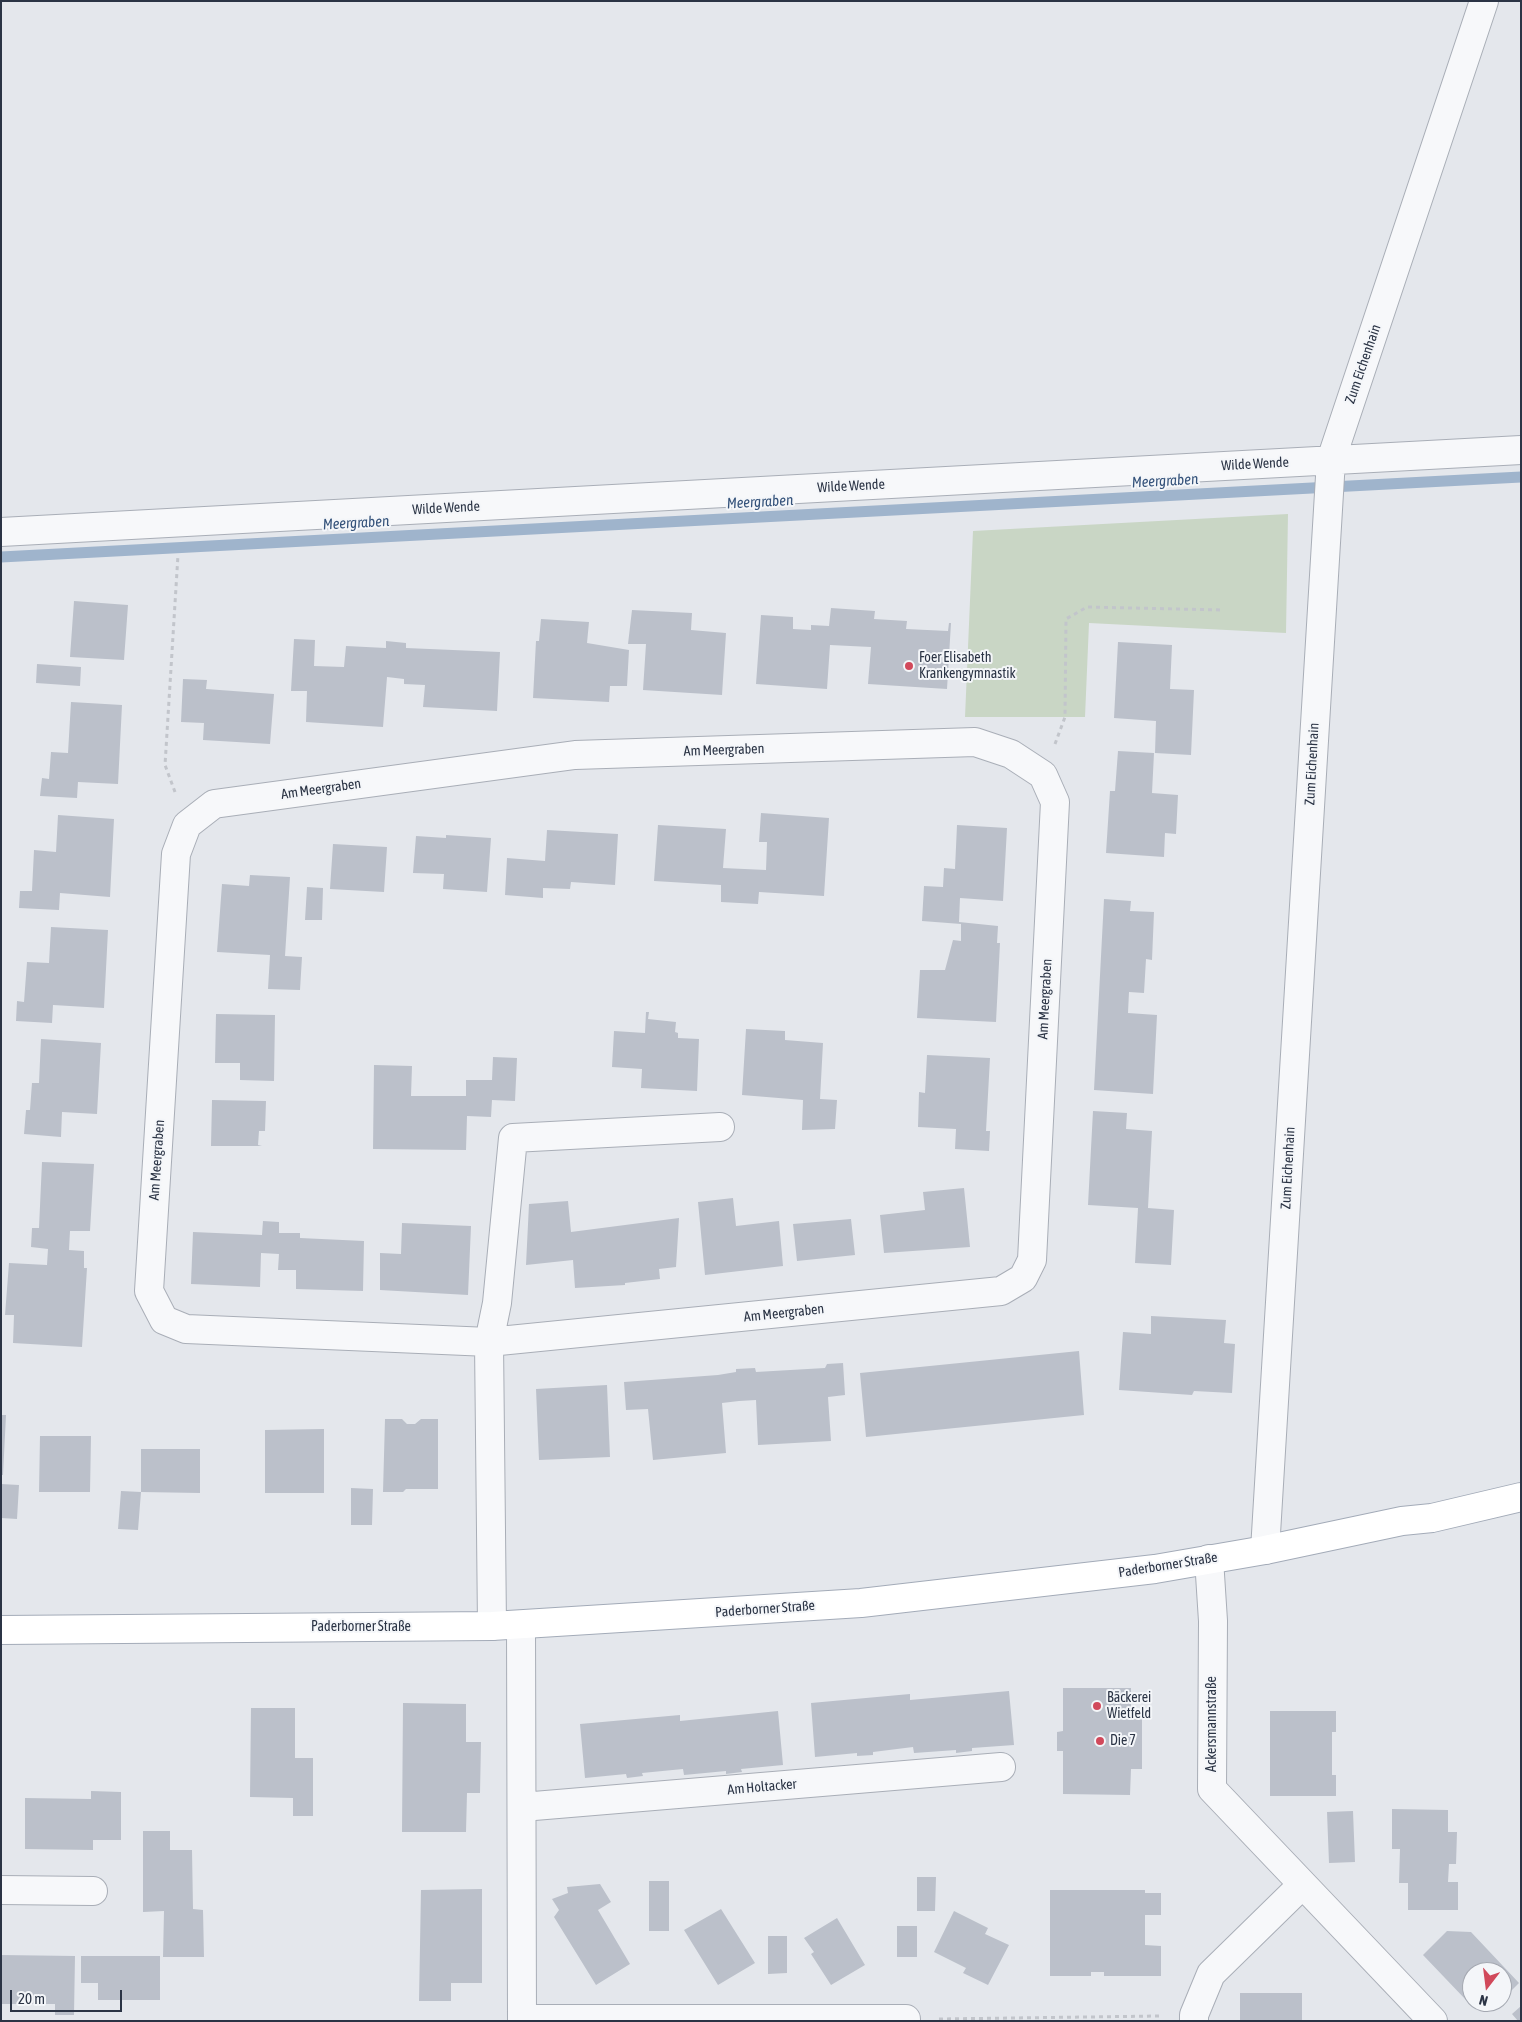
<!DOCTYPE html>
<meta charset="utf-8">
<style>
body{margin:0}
#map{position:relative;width:1522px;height:2022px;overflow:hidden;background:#e4e7ec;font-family:"Asap Condensed",sans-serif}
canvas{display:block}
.frame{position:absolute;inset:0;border:2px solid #2b3445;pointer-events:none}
.north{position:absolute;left:1462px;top:1962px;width:50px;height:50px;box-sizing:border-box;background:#f4f6f9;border:1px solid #a4a8b1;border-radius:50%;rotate:195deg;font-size:14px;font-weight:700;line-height:20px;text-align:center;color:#2b3445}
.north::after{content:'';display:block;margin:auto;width:18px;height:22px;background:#d1495b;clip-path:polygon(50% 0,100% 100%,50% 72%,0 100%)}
.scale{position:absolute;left:10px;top:1990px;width:112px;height:22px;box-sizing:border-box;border:2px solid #2b3445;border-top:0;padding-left:6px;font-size:15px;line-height:18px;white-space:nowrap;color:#2b3445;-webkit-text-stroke:4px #f4f6f9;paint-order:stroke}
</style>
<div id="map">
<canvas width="1522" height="2022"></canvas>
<div class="frame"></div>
<div class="north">N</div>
<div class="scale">20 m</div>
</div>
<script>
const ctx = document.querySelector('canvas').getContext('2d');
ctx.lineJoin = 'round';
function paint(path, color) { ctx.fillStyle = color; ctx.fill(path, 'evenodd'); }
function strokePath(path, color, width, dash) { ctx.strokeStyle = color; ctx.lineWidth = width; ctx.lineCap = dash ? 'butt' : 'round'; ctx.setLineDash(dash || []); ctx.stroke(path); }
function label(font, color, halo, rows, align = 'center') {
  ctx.font = font + ' "Asap Condensed",sans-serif'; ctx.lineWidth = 4; ctx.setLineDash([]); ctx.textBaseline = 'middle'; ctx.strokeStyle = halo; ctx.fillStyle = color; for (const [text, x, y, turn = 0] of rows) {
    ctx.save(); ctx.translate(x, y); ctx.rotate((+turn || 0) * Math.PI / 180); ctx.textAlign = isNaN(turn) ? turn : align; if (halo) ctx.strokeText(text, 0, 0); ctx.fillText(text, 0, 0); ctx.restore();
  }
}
paint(new Path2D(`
 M1288 514 1286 633 1089 623 1085 717H965L973 531Z`), '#c9d6c5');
strokePath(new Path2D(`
 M1 557 1521 477`), '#9fb4cc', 11);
paint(new Path2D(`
 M74 601 128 605 124 660 70 657Z
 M831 608 875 611 874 619 907 621 906 629 948 631 949 623H951L947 689 868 684 871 647 830 645 827 689 756 684 761 615 793 617V629L811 630V625L829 626Z
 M632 610 692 613 691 630 726 633 722 695 643 690 646 644H628Z
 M541 619 589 622 587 643 629 650 627 686H610L609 702 533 698 536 641H539Z
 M294 639 315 640 314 666 344 667 346 646 386 648V641L406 643V648L500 652 497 711 423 707 425 685 404 684V679L387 677 383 727 306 722 307 691H291Z
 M1118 642 1172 645 1170 689 1194 690 1191 755 1155 753 1156 721 1114 718Z
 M37 664 81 667 80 686 36 683Z
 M183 679 207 680 206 689 274 694 270 744 203 740 204 723 181 722Z
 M71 702 122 705 118 784 78 782 77 798 40 796 42 778 49 779 51 752 68 753Z
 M1118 751 1154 753 1152 793 1178 795 1176 834 1165 833 1164 857 1106 853 1110 791H1115Z
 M761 813 829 818 824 896 759 892 758 904 721 902V885L654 881 658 825 726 829 723 868 766 870 767 842H759Z
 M58 815 114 819 110 897 60 893 59 910 19 908 20 891H32L34 850 56 852Z
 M957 825 1007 828 1003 901 960 898 959 922 998 926 997 943H1000L996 1022 917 1018 920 970H945L953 940 961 941V924L922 921 924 886 943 887 944 868 955 869Z
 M547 830 618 834 615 885 571 882 570 889 543 888V898L505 895 507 858 545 861Z
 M446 835 491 838 487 892 443 889 444 874 413 873 416 836 446 838Z
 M333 844 387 847 384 892 330 889Z
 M250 875 290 877 285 956 302 957 300 990 268 989 270 955 217 952 222 884 249 886Z
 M307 887 323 888 322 920H305Z
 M1104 899 1131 901 1130 911 1154 912 1152 960 1146 959 1144 993 1129 992 1128 1013 1157 1015 1153 1094 1094 1090Z
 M51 927 108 930 104 1008 53 1005 52 1023 16 1021 17 1001 24 1002 27 962 49 963Z
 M646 1012H649L648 1019 676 1022 675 1032 678 1033V1038L699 1039 697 1091 641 1088 642 1069 612 1067 614 1031 645 1033Z
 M216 1014 275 1015 274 1081 240 1080V1063H215Z
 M746 1029 785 1031V1040L823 1043 820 1099 837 1100 835 1129 802 1130 803 1100 742 1095Z
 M41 1039 101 1043 97 1114 62 1112 61 1137 24 1134 26 1110H30L32 1083H39Z
 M927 1055 990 1058 986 1131H990L989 1151 955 1149 956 1129 918 1127 919 1092 925 1093Z
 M493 1057 517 1058 515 1101 492 1100 491 1117 467 1116 466 1150 373 1149 374 1065 412 1066 411 1096H466V1080H492Z
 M212 1100 266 1101 265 1131H259L258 1145 262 1146H211Z
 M1093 1111 1127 1113 1126 1129 1152 1131 1148 1208 1174 1210 1171 1265 1135 1263 1138 1208 1088 1205Z
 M42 1162 94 1164 90 1231H70L69 1250 84 1251V1268H87L82 1347 13 1343 14 1315H5L9 1263 47 1265 48 1249 31 1247 32 1228H39Z
 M964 1188 970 1247 884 1253 880 1215 925 1210 923 1192Z
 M733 1198 736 1226 779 1221 783 1266 705 1275 698 1202Z
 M568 1201 571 1232 679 1218 676 1267 659 1269 660 1279 625 1283V1285L575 1288 573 1260 526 1265 529 1204Z
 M851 1219 855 1255 797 1261 793 1224Z
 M263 1221 279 1222V1233H300V1238L364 1241 363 1291 296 1289V1270H278L279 1254 261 1253 260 1287 191 1284 193 1232 262 1235Z
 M402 1223 471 1226 468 1295 380 1290V1253L401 1254Z
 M1151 1316 1226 1320 1224 1343 1235 1344 1232 1393 1194 1391 1192 1395 1119 1390 1123 1332 1151 1334Z
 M1079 1351 1084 1415 866 1437 860 1373Z
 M843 1363 845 1395 828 1397 831 1441 758 1445 756 1400 739 1401 722 1403 726 1453 653 1460 648 1409 626 1410 624 1382 718 1375 736 1372V1369L755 1368 756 1372 825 1368 827 1364Z
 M607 1385 610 1457 539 1460 536 1389Z
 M1 1415H6L3 1475H1Z
 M385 1419H402L407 1424H415L421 1419H438V1489H406L403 1492H383Z
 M324 1429V1493H265V1430Z
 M40 1436H91L90 1492H39Z
 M141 1449H200V1493L141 1492 138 1530 118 1529 121 1491 141 1492Z
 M1 1484 19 1485 17 1519 1 1518Z
 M351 1488 373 1489 372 1525H351Z
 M1063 1688H1131V1714L1142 1713V1769H1131L1130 1795 1063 1794V1751H1057V1732L1063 1731Z
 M1009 1691 1014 1745 972 1748V1751L956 1753V1750L914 1753 913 1747 873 1752V1755L857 1756V1753L815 1757 811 1703 910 1694V1700Z
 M403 1703 466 1704V1742H481L480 1793H467L466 1832H402Z
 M251 1708H295V1758H313V1816H293V1798L250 1797Z
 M778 1711 783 1765 741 1769 742 1772 726 1774V1771L684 1775 683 1769 642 1773 643 1776 627 1778 626 1774 585 1778 580 1724 680 1715V1721Z
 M1270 1711H1336V1732H1332V1775H1336V1796H1270Z
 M91 1791 121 1792V1840H93V1850L25 1849V1798L91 1799Z
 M1392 1809 1448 1810V1832H1457L1456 1864H1449L1448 1882H1458V1910H1408V1883H1399L1400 1849H1392Z
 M1353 1811 1355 1862 1329 1863 1327 1812Z
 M143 1831H170V1850H192L193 1909 203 1910 204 1957H163L164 1911 143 1912Z
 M917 1877H936L935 1911H917Z
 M649 1881H669V1931H649Z
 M600 1884 611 1902 598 1910 630 1964 596 1985 554 1917 559 1910 552 1899 568 1893 567 1887Z
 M482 1889V1983H451V2001H419L421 1890Z
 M1050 1890H1145V1893H1161V1915H1145V1945L1161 1946V1976H1104V1972H1091V1976H1050Z
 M721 1909 755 1963 718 1985 684 1930Z
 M954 1911 988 1928 985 1934 1009 1945 988 1985 963 1973 966 1968 934 1952Z
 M837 1918 865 1965 831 1985 811 1954 814 1952 804 1938Z
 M897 1926H917V1957H897Z
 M1447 1931 1471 1932 1519 1983 1502 2000V1972H1472V1994L1466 2000 1423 1955Z
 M768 1936H787V1973L768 1974Z
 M1 1955 75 1956 74 2015H55V2004H1Z
 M81 1956H160V2000H98V1983H81Z
 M1240 1993H1302V2021H1240Z
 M1521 2006V2021H1518L1512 2014Z`), '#bbc0ca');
const minor = new Path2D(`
 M1 532 1521 450
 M975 742 1011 754 1043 775 1055 802 1032 1260 1023 1278 1001 1291 489 1342 186 1329 164 1320 149 1291 176 854 187 825 214 804 575 755Z
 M1265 1550 1331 460 1484 1
 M1209 1559 1213 1621 1212 1789 1433 2021
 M521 1625 522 2021
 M492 1626 489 1342 497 1303 513 1138 720 1127
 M522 1807 1001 1767
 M1 1890 93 1891
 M522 2019H906
 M1194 2021V2015L1211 1974 1302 1885`);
const major = new Path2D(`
 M1 1630 492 1626 861 1603 1155 1569 1265 1550 1402 1521 1432 1518 1521 1497`);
strokePath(minor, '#a9aeb7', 30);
strokePath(major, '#a3abb8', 30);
strokePath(new Path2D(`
 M1055 744 1065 717 1066 619 1087 607 1223 610
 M175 792 165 765 178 555
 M939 2019 1160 2016`), '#c2c5cb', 3, [4, 4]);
strokePath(minor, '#f7f8fa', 28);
strokePath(major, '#fff', 28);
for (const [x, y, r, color] of [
 [909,666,5,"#d1495b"],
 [1097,1706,5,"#d1495b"],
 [1100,1741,5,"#d1495b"]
]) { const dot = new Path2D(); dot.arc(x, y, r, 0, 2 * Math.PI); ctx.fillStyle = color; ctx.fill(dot); strokePath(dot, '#f4f6f9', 2); }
label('14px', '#2b3445', '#f4f6f9', [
 ["Zum Eichenhain",1363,364,-71],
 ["Wilde Wende",1255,464,-3],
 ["Wilde Wende",851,486,-3],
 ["Wilde Wende",446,508,-3],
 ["Am Meergraben",724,750,-2],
 ["Zum Eichenhain",1312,764,-87],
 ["Am Meergraben",321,789,-8],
 ["Am Meergraben",1045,999,-87],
 ["Am Meergraben",157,1160,-86],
 ["Zum Eichenhain",1288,1168,-87],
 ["Am Meergraben",784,1313,-6],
 ["Paderborner Straße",1168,1565,-9],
 ["Paderborner Straße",765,1609,-4],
 ["Paderborner Straße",361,1627],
 ["Ackersmannstraße",1212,1724,-90],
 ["Am Holtacker",762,1787,-5]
]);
label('14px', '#2b3445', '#f4f6f9', [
 ["Foer Elisabeth",919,658],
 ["Krankengymnastik",919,674],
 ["Bäckerei",1107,1698],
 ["Wietfeld",1107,1714],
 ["Die 7",1110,1741]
], 'left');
label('italic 15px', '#34527a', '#f4f6f9', [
 ["Meergraben",1165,481,-3],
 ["Meergraben",760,502,-3],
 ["Meergraben",356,523,-3]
]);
</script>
